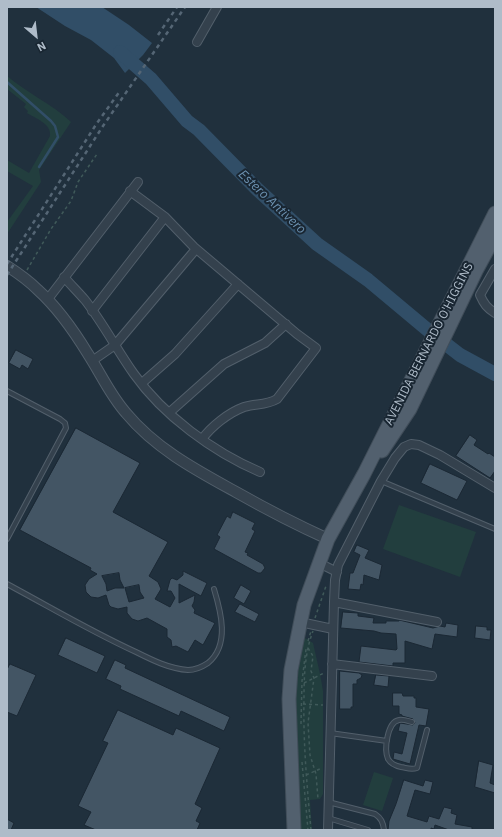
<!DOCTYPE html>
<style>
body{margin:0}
#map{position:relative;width:502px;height:837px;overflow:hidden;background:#20303d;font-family:"IBM Plex Sans",sans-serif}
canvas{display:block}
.frame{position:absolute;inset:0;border:8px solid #afbcc9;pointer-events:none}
.north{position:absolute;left:16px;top:16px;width:40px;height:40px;-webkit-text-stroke:3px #192632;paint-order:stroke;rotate:152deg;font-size:11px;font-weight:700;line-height:16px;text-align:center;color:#afbcc9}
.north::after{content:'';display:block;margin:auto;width:14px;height:18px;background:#afbcc9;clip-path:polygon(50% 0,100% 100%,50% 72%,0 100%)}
</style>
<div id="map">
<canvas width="502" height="837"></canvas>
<div class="frame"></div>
<div class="north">N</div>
</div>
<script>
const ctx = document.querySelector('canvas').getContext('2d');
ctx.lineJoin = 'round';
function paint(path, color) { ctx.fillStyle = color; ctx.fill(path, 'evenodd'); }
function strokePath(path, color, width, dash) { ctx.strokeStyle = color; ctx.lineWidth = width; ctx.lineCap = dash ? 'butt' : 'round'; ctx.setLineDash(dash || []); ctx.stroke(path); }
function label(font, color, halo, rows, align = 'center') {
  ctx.font = font + ' "IBM Plex Sans",sans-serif'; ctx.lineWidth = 4; ctx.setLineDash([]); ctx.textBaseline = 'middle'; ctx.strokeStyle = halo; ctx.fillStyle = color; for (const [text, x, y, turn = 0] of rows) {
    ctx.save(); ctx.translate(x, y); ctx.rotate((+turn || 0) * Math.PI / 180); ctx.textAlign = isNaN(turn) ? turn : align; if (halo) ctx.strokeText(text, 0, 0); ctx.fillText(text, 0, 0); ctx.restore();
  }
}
paint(new Path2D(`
 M7 76C27 93 52 104 71 122L39 170 41 182 7 234V222L33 186 7 171V160L29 173 50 136C52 124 35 118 27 113L28 111 24 107 26 104 7 89Z
 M399 505 476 532 460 577 383 549Z
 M305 638 313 643 320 674 323 691V794L320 799 310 800 312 830H301L294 725 297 663 303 640Z
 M374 772 393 778 382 811 363 805Z`), '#223e3e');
paint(new Path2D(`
 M36 7H102L129 25 152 43 143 55 125 73 114 58 91 40 65 26Z`), '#314e67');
strokePath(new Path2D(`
 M7 82 51 121 55 126 58 137 39 167`), '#314e67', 2.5);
strokePath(new Path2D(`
 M120 52 151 79 187 121 199 130 257 189 317 244 368 280 429 331 460 355 495 374`), '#314e67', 14);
const building = new Path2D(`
 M16 350 33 359 28 369 22 365 20 369 9 363Z
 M76 428 140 463 113 512 168 542 149 576 158 582 161 589 155 599 170 607 175 598 171 591H167L170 580 172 578 177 580 183 575V571L207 583 201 596 179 584V603L195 595 194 602 192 606 195 610 194 613 215 623 203 645 195 640 188 652 176 646 172 647 171 640 167 637V629L147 618 138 621 132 619 127 613V607L118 609 111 607 109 605 106 595 98 598 91 597 86 592 85 585 89 579 97 574 90 570 91 568 20 530ZM119 573 120 580 124 588H115L107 591 106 584 102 576ZM139 585 140 592 144 598 129 602 125 588Z
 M470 435 477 440 474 445 488 454 489 453 495 457V471L490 478 456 456Z
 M430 464 467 481 457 500 421 483Z
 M233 512 255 523 252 529 255 531 245 552 248 553 247 555 263 564 265 568 261 573H258L214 549 220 537 217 535 227 516 230 518Z
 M357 545 369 550 365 558 382 565 379 580 364 575 363 585 361 584 360 590 348 589 350 573H353L360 555 354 552Z
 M241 585 251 591 244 604 234 598Z
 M240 604 259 614 255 622 235 612Z
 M343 612 358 613V616L374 618 373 623H386V621H399V620L433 628 440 626 445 627 446 623 458 625 457 637 435 634 432 649 405 641V663H393V666L359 662 361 646 396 650 397 649 396 634 381 633 374 631 341 628Z
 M476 626 487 627V630H491L490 640 475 638Z
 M66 638 105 656 97 673 58 655Z
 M115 660 126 665 125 668 230 717 224 731 181 711 179 716 120 689 121 686 106 679Z
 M10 664 36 675 17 716 7 712V670Z
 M340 671 359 673 362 675 361 678 357 680V684H353V707H351V709H340Z
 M376 675 389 676 388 687 374 685Z
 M393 693H402L403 696H414V698H416V707L429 709 426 726 419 725 410 764 393 759 394 752 402 754 407 733 398 731 400 723 413 725 415 723 413 719 402 716V715L399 714V706H393Z
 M118 710 173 735 176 728 220 748 195 804 202 808 196 821 200 823 197 830H96L84 825 91 812 78 806 108 743 103 741Z
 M479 761 493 765 490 783 495 785V793L475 787Z
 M404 780 423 786 425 780 433 782 430 794 415 790 407 816 427 822 429 816 439 819 444 807 452 809 451 813 457 815 455 824 472 827V830H449L435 825 434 829 431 828V830H388L389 821 396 804Z
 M7 819 14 823 11 830H7Z`);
paint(building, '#435564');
strokePath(building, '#1b2834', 1);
const service = new Path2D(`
 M7 391 60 419 65 423 66 428 7 539
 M381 481 495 529
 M7 584C50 607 92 632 136 652 152 660 170 669 188 670 195 670 202 667 208 663 230 645 221 612 214 589
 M412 722C408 721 403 719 399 720 387 722 384 750 388 759 391 764 396 766 401 767 407 768 411 770 417 768L427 730
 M330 733 387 741
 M328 802 375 814C381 818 383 822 384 830
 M328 818 368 830`);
const minor = new Path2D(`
 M197 42 217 7
 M130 191 165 217 194 247 297 334 316 348 277 399C265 406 256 403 244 407 228 413 212 426 202 439
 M495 269 480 295C484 304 487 308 495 313
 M64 277C71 285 78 292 85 300 103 323 117 350 134 374 163 415 213 452 260 472
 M48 299 138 182
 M92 311 165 217
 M92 361 115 345 196 249
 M142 383 175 354 238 284
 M170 412 224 364 265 343 286 324
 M319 563 337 572
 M334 602 437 622
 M300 622 333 629
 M332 664 432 676
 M328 830 334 602 335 580 338 565 381 481 395 458 404 447 411 444 419 445 440 455 495 488`);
const tertiary = new Path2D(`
 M7 266C18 273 29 281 38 290 58 308 74 331 88 354 101 374 110 395 126 413 156 449 196 470 236 492 266 509 297 525 328 539`);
const primary = new Path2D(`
 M382 451 410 409 476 271 495 236
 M294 830 289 699 291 670 304 605 328 539 364 474 495 213`);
strokePath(service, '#525f6b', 6);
strokePath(minor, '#525f6b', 10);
strokePath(tertiary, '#525f6b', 12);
strokePath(primary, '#404d59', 15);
strokePath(new Path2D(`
 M27 270 51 229 71 201 78 182 97 154
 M315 618 326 586
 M308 641 311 631
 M308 648 313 656 311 671 314 678 308 723 310 755 316 774 318 799
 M304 683 324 673
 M303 704 323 705
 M301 724 302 681 306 649
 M302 762 308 830
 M306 775 322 768
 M311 830C307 786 303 742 304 698 304 675 305 652 313 631`), '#405a5a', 1.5, [3, 3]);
strokePath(service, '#34414d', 4);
strokePath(minor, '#34414d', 8);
strokePath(tertiary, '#34414d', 10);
strokePath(primary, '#52606e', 13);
strokePath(new Path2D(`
 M158 35 177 7
 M7 264 97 123 120 91
 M7 275 103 126 185 7`), '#556675', 2.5, [4, 4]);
label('12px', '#afbcc9', '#192632', [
 ["AVENIDA BERNARDO O'HIGGINS",429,344,-63]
]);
label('italic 13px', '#6c91b0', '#192632', [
 ["Estero Antivero",272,202,43]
]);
</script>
